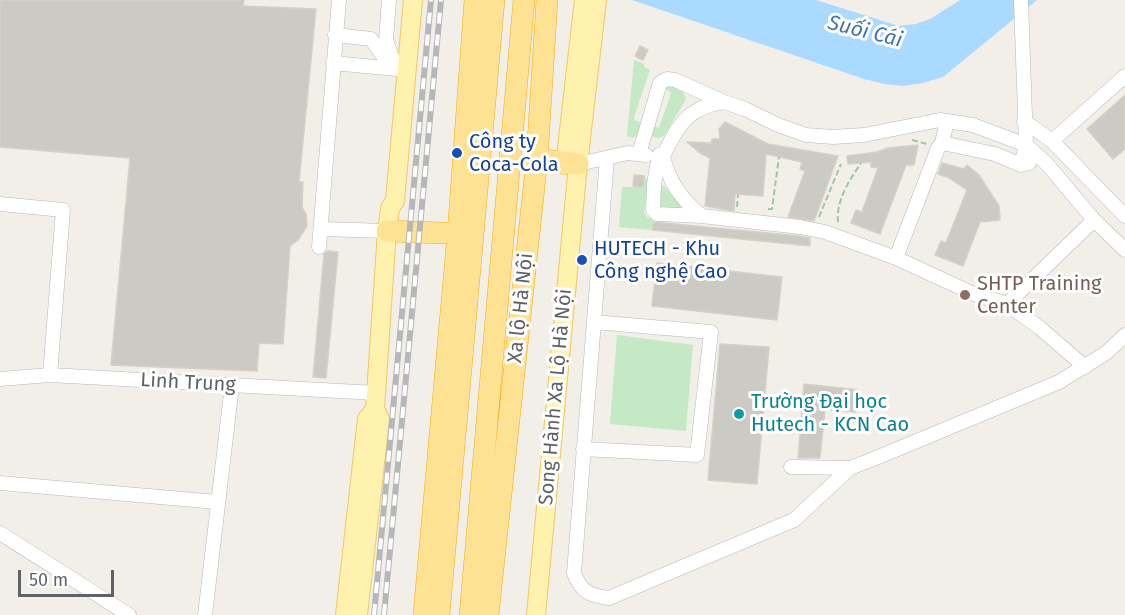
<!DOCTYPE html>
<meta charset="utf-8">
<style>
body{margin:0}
#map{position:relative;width:1125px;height:615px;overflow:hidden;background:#f1efe8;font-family:"Fira Sans",sans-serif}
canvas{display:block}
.scale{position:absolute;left:18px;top:570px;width:96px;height:27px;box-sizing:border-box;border:3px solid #5f6368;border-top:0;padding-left:8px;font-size:18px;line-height:21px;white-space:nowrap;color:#5f6368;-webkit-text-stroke:4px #fff;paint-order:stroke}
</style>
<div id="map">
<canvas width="1125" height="615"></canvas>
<div class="scale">50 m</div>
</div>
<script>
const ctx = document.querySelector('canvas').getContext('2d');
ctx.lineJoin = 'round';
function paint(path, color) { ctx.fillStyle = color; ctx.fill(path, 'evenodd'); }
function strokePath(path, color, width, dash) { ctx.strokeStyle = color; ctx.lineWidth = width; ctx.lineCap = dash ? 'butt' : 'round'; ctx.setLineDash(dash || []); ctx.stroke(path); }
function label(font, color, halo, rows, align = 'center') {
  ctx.font = font + ' "Fira Sans",sans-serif'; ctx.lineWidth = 6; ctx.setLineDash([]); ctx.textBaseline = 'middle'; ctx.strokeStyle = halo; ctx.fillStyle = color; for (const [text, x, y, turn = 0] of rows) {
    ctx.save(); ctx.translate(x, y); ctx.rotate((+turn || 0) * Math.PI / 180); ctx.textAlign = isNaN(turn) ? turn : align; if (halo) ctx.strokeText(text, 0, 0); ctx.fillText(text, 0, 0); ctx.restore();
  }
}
paint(new Path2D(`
 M634 60 644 64V67L650 70 634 117 635 120 642 123 638 135 633 138 627 136Z
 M672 83 683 92 686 99 664 136 657 138 651 136 652 125 659 128 671 93 663 87Z
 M644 176 649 182 644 213 648 218 654 219 652 230 619 227 622 187H643Z
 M658 186H664L679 200 681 205 678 212 662 209 659 204Z
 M617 335 693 345 686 431 610 424Z`), '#c5e8c5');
paint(new Path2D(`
 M632 0H816L899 26 916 24 930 19 960 0H1037L943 77 923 83 903 86 884 84 864 79Z`), '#aadaff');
const building = new Path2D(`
 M0 0H244L243 6 316 9 299 182H303L302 207 306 214 307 226 298 240 290 246 283 344 259 343 257 371 111 365 130 158 0 147Z
 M640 46 648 50 643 60 635 56Z
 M1125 95V149L1113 159 1087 129Z
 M725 122 768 144 838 156 814 221 788 217 805 171 800 169 802 162 766 154 763 196 735 194 734 211 705 206 710 158 700 153 687 142 711 143 712 139H720L719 129Z
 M918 145 914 165H906L880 234 851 223 856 210 862 212 878 168 871 167V162L848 164 847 156 877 152 888 148Z
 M942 163 964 169 967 165 979 175 999 206 1000 220 980 222 963 266 935 255 941 241 946 243 967 190 949 178 938 174Z
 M634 175 644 176 643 187 633 186Z
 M654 222 799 236 810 238V246L652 230Z
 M327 251 338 252 326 378 313 377 324 254Z
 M657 263 782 277 777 320 652 306Z
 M720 344 769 347 757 484 708 480Z
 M804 384 859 390 856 412 825 409 820 458H798Z`);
paint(building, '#cccac5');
strokePath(building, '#d6d1c6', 1.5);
const minor = new Path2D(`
 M335 35 371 39 391 67
 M333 63 396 69 386 40 389 0
 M1024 121 1052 141 1125 216
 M1052 141 1125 76
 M942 143 995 154 1021 165 1029 163
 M639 154 660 83 667 79 675 80 724 102 745 109 778 125 806 135 833 137 864 135 940 120 973 125 1026 145 1047 164 1094 220 1125 250
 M659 155 654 184 653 210 657 214 702 216 800 227 825 232 896 258 974 294 1007 304 1040 328 1085 367
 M607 158 574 573C582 593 589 595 609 598L794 520 850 468
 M578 164 628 153 646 155
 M1021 165 1026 145 1021 0
 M0 204 63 210 50 375
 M702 216C683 201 668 180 663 156 678 125 688 107 724 102
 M321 229 387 231
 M319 247 339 0
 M896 258 938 148 942 143 947 121
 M1007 304 1094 220
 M0 379 50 375 376 393
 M583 449 697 455 711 332 594 322
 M791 467 850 468 871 460 1059 382 1106 353 1125 335
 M0 483 217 502
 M0 533 129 615
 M205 615 232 385`);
const major = new Path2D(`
 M565 165 584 0
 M345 615 367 419 375 409
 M358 615 380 419 375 409 387 231 390 208 395 201 413 0
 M536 615 578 164 597 0`);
const highway = new Path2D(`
 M537 159 578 164
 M387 231 471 234
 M424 614 458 234 475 0
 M439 615 494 0
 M470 615 524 0
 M488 615 537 159 547 0`);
strokePath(minor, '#b5b8bc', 15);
strokePath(major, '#f2c960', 20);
strokePath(highway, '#f9ab00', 22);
strokePath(new Path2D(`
 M912 140 927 144
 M737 207 738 195
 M768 209H772L779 157
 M819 217 841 164
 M838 222C836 200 849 181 861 163`), '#9cc7a9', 2, [6, 3]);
strokePath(minor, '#fff', 14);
strokePath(major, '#fff2af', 18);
strokePath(highway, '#fde293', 21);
const rail = new Path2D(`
 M374 615 431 0
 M384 615 441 0`);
strokePath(rail, '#b6b7b8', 6);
strokePath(rail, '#fff', 4, [11]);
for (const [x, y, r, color] of [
 [457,153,6,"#1a4fb4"],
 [582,260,6,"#1a4fb4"],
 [965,295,6,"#8d6e63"],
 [739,414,6,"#0f9aa8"]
]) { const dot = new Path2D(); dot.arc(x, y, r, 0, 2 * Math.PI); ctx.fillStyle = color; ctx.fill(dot); strokePath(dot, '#fff', 2); }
label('20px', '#164399', '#fff', [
 ["Công ty",469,142],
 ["Coca-Cola",469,165],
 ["HUTECH - Khu",594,249],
 ["Công nghệ Cao",594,272]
], 'left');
label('20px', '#785e54', '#fff', [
 ["SHTP Training",977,284],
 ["Center",977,307]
], 'left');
label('20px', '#5f6368', '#fff', [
 ["Xa lộ Hà Nội",521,308,-84],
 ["Linh Trung",188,383,3],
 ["Song Hành Xa Lộ Hà Nội",556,397,-85]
]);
label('20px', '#0d838f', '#fff', [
 ["Trường Đại học",751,402],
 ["Hutech - KCN Cao",751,425]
], 'left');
label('italic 21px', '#4174aa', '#fff', [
 ["Suối Cái",865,32,14]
]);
</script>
